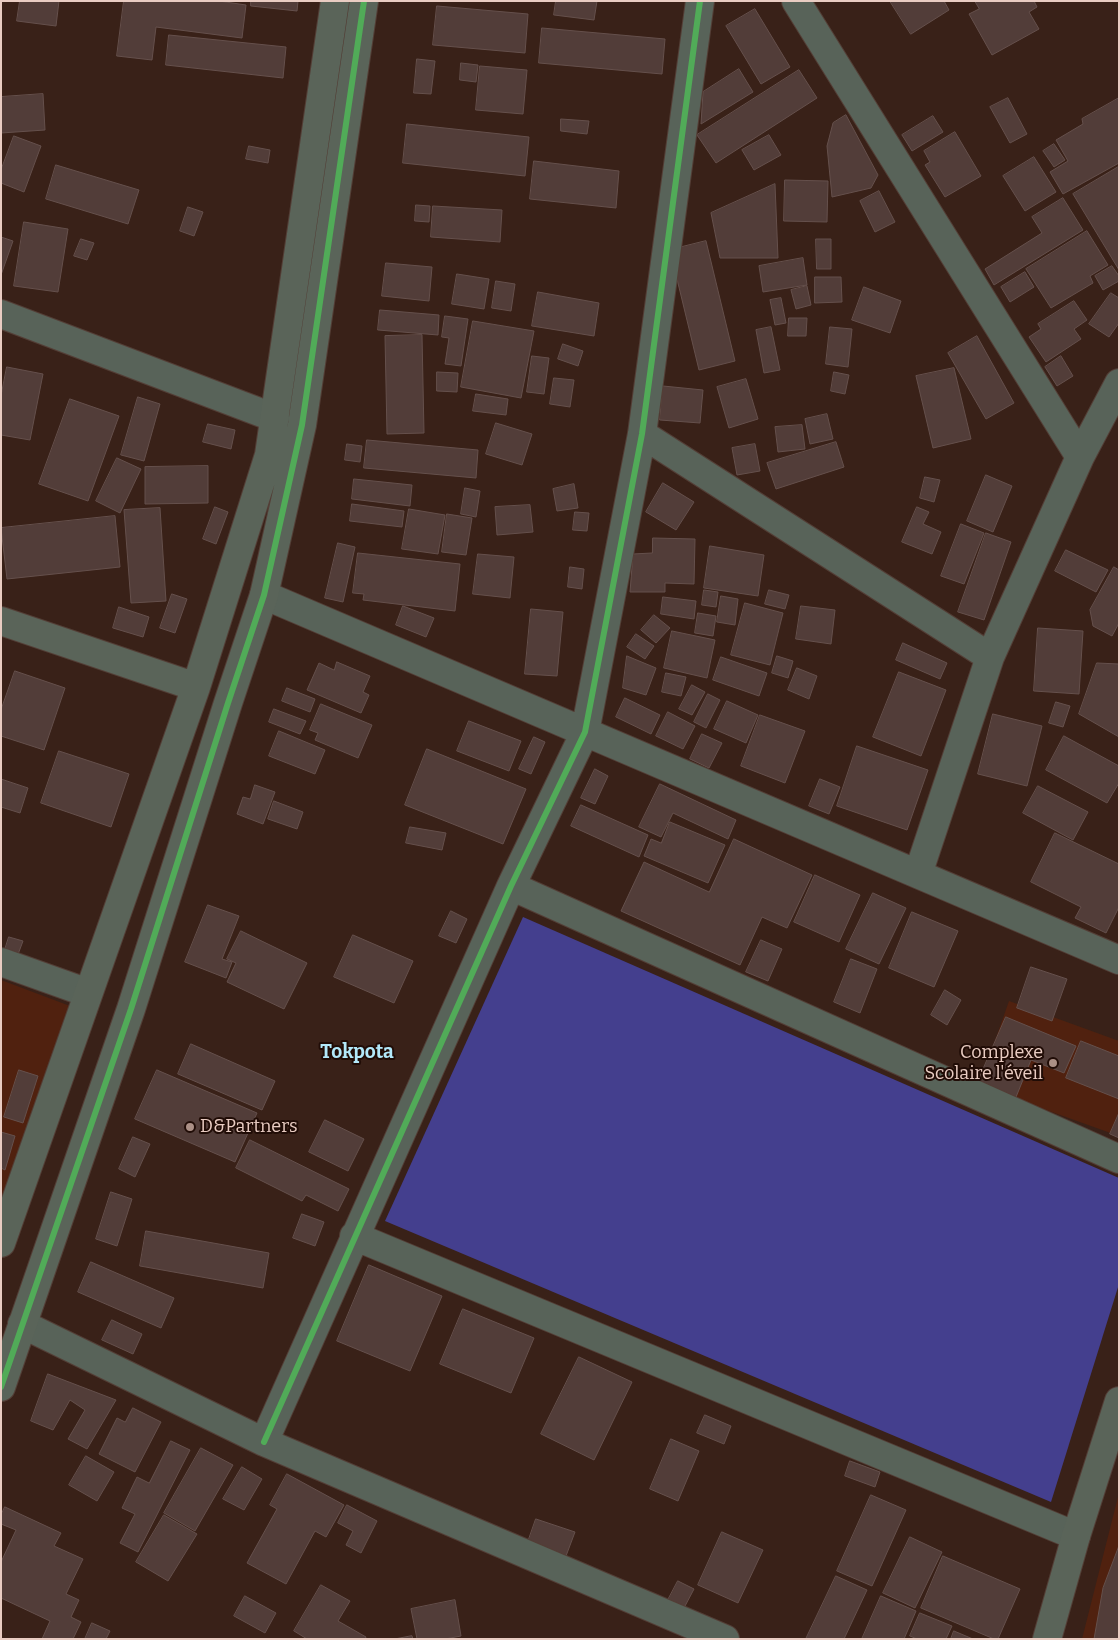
<!DOCTYPE html>
<meta charset="utf-8">
<style>
body{margin:0}
#map{position:relative;width:1120px;height:1640px;overflow:hidden;background:#392118;font-family:Bitter,serif}
canvas{display:block}
.frame{position:absolute;inset:0;border:2px solid #e9ccc2;pointer-events:none}
</style>
<div id="map">
<canvas width="1120" height="1640"></canvas>
<div class="frame"></div>
</div>
<script>
const ctx = document.querySelector('canvas').getContext('2d');
ctx.lineJoin = 'round';
function paint(path, color) { ctx.fillStyle = color; ctx.fill(path, 'evenodd'); }
function strokePath(path, color, width, dash) { ctx.strokeStyle = color; ctx.lineWidth = width; ctx.lineCap = dash ? 'butt' : 'round'; ctx.setLineDash(dash || []); ctx.stroke(path); }
function label(font, color, halo, rows, align = 'center') {
  ctx.font = font + ' Bitter,serif'; ctx.lineWidth = 4; ctx.setLineDash([]); ctx.textBaseline = 'middle'; ctx.strokeStyle = halo; ctx.fillStyle = color; for (const [text, x, y, turn = 0] of rows) {
    ctx.save(); ctx.translate(x, y); ctx.rotate((+turn || 0) * Math.PI / 180); ctx.textAlign = isNaN(turn) ? turn : align; if (halo) ctx.strokeText(text, 0, 0); ctx.fillText(text, 0, 0); ctx.restore();
  }
}
paint(new Path2D(`
 M1 980 78 1009 1 1207Z
 M1009 1001 1119 1041V1136L979 1086Z
 M1119 1493V1639H1082Z`), '#50210f');
paint(new Path2D(`
 M523 917 1119 1178V1284L1051 1502 385 1221Z`), '#443f8e');
const building = new Path2D(`
 M20 1H59L56 26 17 21Z
 M124 1H219L246 5 242 38 156 27 152 60 117 56Z
 M251 1H298L297 11 251 6Z
 M556 1H597L594 20 554 15Z
 M890 1H944L949 10 911 34Z
 M975 1H1034L1037 7 1029 12 1039 29 992 55 969 14 979 9Z
 M437 6 528 14 525 53 433 45Z
 M755 9 790 67 761 84 726 26Z
 M542 28 665 39 662 74 539 63Z
 M169 35 286 47 283 78 166 65Z
 M417 59 435 61 431 94 414 93Z
 M461 63 478 65 476 82 460 80Z
 M480 66 527 70 523 114 476 110Z
 M739 69 753 92 701 124 703 92Z
 M799 70 817 98 716 163 697 135Z
 M43 94 45 130 1 133V97Z
 M1008 98 1027 134 1010 143 990 107Z
 M1119 98V163L1063 194 1050 172 1068 161 1056 140 1083 124 1082 119Z
 M846 115 878 175 871 188 832 197 827 146 833 123Z
 M933 116 943 132 912 151 902 135Z
 M561 119 589 121 587 134 561 131Z
 M407 124 529 137 525 176 403 163Z
 M955 132 981 176 945 197 925 165 930 162 924 151Z
 M769 135 781 155 754 170 742 150Z
 M14 136 41 146 24 192 1 183V170Z
 M1054 144 1065 160 1054 167 1043 151Z
 M249 146 270 150 268 163 246 159Z
 M1034 157 1056 192 1025 211 1003 176Z
 M534 161 619 171 616 208 530 199Z
 M56 165 139 190 128 224 46 199Z
 M1118 167H1119V270L1073 194Z
 M785 180 828 181 827 222 784 221Z
 M775 184 778 258H720L711 213Z
 M879 191 895 222 875 232 860 201Z
 M1063 198 1083 230 994 285 985 269 1042 233 1032 217Z
 M416 205 430 206 429 222 415 221Z
 M433 206 502 210 500 242 431 237Z
 M188 207 203 212 194 236 180 231Z
 M24 222 68 229 58 292 14 286Z
 M1087 231 1108 265 1090 276 1093 283 1051 308 1026 269Z
 M1 237 13 241 1 275Z
 M81 239 94 243 87 260 74 256Z
 M816 239H831V269H817Z
 M706 241 735 361 699 370 670 250Z
 M803 258 807 285 763 292 759 266Z
 M386 263 432 267 429 301 382 296Z
 M1112 266 1119 276V281L1103 290 1095 276Z
 M1025 272 1034 287 1010 302 1001 287Z
 M457 274 489 279 484 309 452 304Z
 M815 277H841L842 302 815 303Z
 M496 281 515 284 511 311 492 308Z
 M807 286 811 305 796 309 791 290Z
 M864 287 901 301 890 333 852 320Z
 M538 292 599 303 594 336 532 326Z
 M1111 293 1119 298V323L1109 337 1089 324Z
 M781 298 786 323 775 325 770 300Z
 M1074 301 1087 320 1074 329 1081 339 1046 362 1029 337 1041 329 1038 324Z
 M380 310 439 315 438 335 378 330Z
 M445 316 468 319 461 366 445 364 449 338 442 337Z
 M789 318H807L806 336H788Z
 M473 321 534 331 521 398 461 387Z
 M771 327 780 370 764 373 756 330Z
 M830 327 852 329 848 367 826 364Z
 M422 335 424 433 387 434 385 336Z
 M977 336 1014 403 986 419 948 353Z
 M563 344 583 351 578 366 558 359Z
 M532 356 549 358 544 394 527 392Z
 M1061 356 1073 376 1057 386 1045 367Z
 M7 367 43 374 30 440 1 435V396Z
 M954 368 971 439 933 448 916 376Z
 M437 372 458 373 457 392 437 391Z
 M834 372 849 375 845 394 831 391Z
 M554 378 574 380 570 407 550 404Z
 M746 379 758 419 729 428 717 387Z
 M663 386 703 390 700 423 660 420Z
 M476 394 508 399 506 415 473 411Z
 M138 397 160 404 144 461 121 455Z
 M70 399 119 416 88 501 39 484Z
 M827 414 833 439 810 444 805 419Z
 M496 423 532 434 522 465 486 454Z
 M208 424 235 430 231 449 203 442Z
 M802 425 805 449 778 452 775 427Z
 M367 440 478 450 476 478 364 468Z
 M836 442 844 467 776 489 767 463Z
 M347 444 362 446 360 462 345 460Z
 M755 444 760 471 737 475 732 448Z
 M117 458 141 469 120 513 96 501Z
 M208 466V503L145 504V467Z
 M986 475 1012 486 993 532 967 521Z
 M925 477 940 480 934 502 920 498Z
 M354 479 412 485 410 506 352 499Z
 M663 483 694 502 676 530 646 512Z
 M574 484 578 508 557 511 553 489Z
 M465 488 480 491 476 517 461 514Z
 M352 504 404 511 402 527 350 521Z
 M530 505 533 532 497 535 495 507Z
 M215 507 228 512 216 544 203 539Z
 M917 507 929 512 923 524 941 532 932 554 902 542Z
 M160 508 166 601 131 603 124 510Z
 M409 509 445 515 438 554 402 549Z
 M575 512 589 513 587 531 573 530Z
 M447 514 472 518 466 555 442 552Z
 M115 516 120 567 7 579 1 528Z
 M961 524 984 533 964 584 941 576Z
 M986 533 1011 542 984 620 958 612Z
 M653 538 695 539 694 584 665 583V592H630L633 554 652 553Z
 M338 543 355 547 343 602 325 598Z
 M710 546 764 555 758 596 704 588Z
 M1066 550 1108 570 1096 592 1055 571Z
 M358 553 460 564 455 611 363 600 364 594 353 593Z
 M478 554 514 557 510 598 473 594Z
 M570 567 584 569 582 589 568 587Z
 M1114 567 1119 570V623L1112 636 1093 626 1090 610Z
 M704 590 718 592 716 607 702 605Z
 M769 590 789 595 785 609 765 604Z
 M172 594 187 599 175 633 160 628Z
 M721 596 738 599 735 625 717 622Z
 M663 597 696 601 694 619 661 614Z
 M745 603 783 613 770 665 731 655Z
 M403 606 434 618 426 637 396 625Z
 M801 606 835 610 831 644 796 639Z
 M119 607 149 617 143 637 113 628Z
 M531 609 563 612 557 676 525 674Z
 M698 613 716 616 713 636 695 633Z
 M654 615 670 628 656 643 641 630Z
 M1038 628 1083 631 1079 694 1034 691Z
 M672 631 715 640 707 678 664 668Z
 M636 634 654 646 645 659 627 647Z
 M903 643 947 663 940 679 896 660Z
 M627 656 656 668 646 695 623 688Z
 M777 656 793 661 788 678 772 673Z
 M721 657 767 673 759 696 713 680Z
 M337 662 370 676 363 692 369 695 361 713 307 690 319 663 334 670Z
 M1097 663 1119 664V737L1079 714Z
 M797 668 817 676 809 699 788 690Z
 M15 671 65 688 44 750 1 736V710Z
 M899 672 946 690 921 756 873 737Z
 M666 673 686 677 681 696 662 692Z
 M692 685 705 692 692 715 679 709Z
 M287 688 315 699 310 712 282 701Z
 M708 694 720 700 706 728 694 722Z
 M625 698 660 715 651 734 616 717Z
 M727 701 758 715 746 743 714 729Z
 M1056 702 1070 706 1063 727 1049 723Z
 M321 704 372 725 358 758 315 740 318 733 310 730Z
 M274 709 306 721 300 734 269 722Z
 M668 712 695 726 683 749 656 736Z
 M993 714 1042 726 1027 786 978 774Z
 M760 715 805 731 785 783 741 766Z
 M469 721 521 741 509 771 457 751Z
 M279 731 325 750 315 774 269 756Z
 M702 734 722 743 709 768 690 759Z
 M1064 736 1119 766V783L1107 803 1046 770Z
 M534 737 545 742 531 774 519 769Z
 M857 746 928 770 907 830 837 806Z
 M427 749 526 789 503 844 405 805Z
 M59 751 129 774 111 827 41 803Z
 M595 769 608 776 595 804 581 798Z
 M1 779 28 788 20 813 1 807Z
 M820 779 840 787 829 814 809 806Z
 M660 784 736 820 728 839 673 813 661 837 639 827Z
 M255 785 275 792 263 824 237 814 243 797 250 799Z
 M1038 786 1088 812 1073 840 1023 813Z
 M274 801 303 812 297 829 268 819Z
 M581 805 648 835 639 857 571 826Z
 M670 822 725 845 708 883 644 856 651 839 661 843Z
 M410 827 446 833 442 850 406 843Z
 M1055 833 1119 864V907L1106 933 1075 918 1081 907 1031 882Z
 M734 839 812 875 787 928 762 917 740 965 621 911 644 862 709 892Z
 M815 875 860 895 839 942 794 922Z
 M873 893 906 908 879 964 846 949Z
 M208 905 239 916 222 959 232 962 226 978 185 962Z
 M451 911 467 919 456 943 439 936Z
 M912 912 958 931 934 987 889 968Z
 M241 931 307 963 284 1009 227 982 236 963 227 959Z
 M353 935 413 961 394 1003 334 977Z
 M9 937 23 941 17 957 4 953Z
 M761 940 782 949 768 981 746 972Z
 M851 959 877 969 860 1013 834 1002Z
 M1031 967 1067 979 1052 1021 1017 1008Z
 M945 990 961 1000 947 1025 931 1015Z
 M1006 1017 1076 1046 1064 1073 1031 1060 1014 1102 976 1086Z
 M1081 1041 1119 1056V1099L1066 1078Z
 M191 1044 275 1081 262 1110 178 1074Z
 M19 1070 38 1076 23 1123 4 1117Z
 M157 1070 257 1113 235 1162 135 1119Z
 M1119 1113V1138L1110 1134Z
 M325 1120 364 1139 348 1171 309 1152Z
 M1 1132 15 1136 5 1170 1 1168Z
 M133 1137 150 1144 135 1177 119 1169Z
 M250 1140 349 1189 338 1211 306 1195 302 1201 236 1168Z
 M111 1192 132 1199 117 1246 96 1239Z
 M302 1214 324 1222 315 1246 293 1238Z
 M146 1231 269 1253 263 1288 140 1266Z
 M91 1262 174 1298 161 1328 78 1292Z
 M369 1265 442 1296 410 1371 337 1341Z
 M463 1309 534 1338 511 1393 440 1364Z
 M112 1320 142 1334 133 1354 102 1340Z
 M579 1357 632 1382 594 1460 541 1434Z
 M48 1374 116 1400 87 1449 68 1439 85 1410 70 1400 53 1430 31 1421Z
 M133 1408 161 1422 135 1472 99 1454 117 1418 125 1422Z
 M705 1415 731 1426 724 1444 697 1433Z
 M671 1439 699 1451 678 1501 650 1489Z
 M171 1441 190 1450 138 1552 120 1543 135 1514 122 1508 137 1477 149 1483Z
 M201 1448 233 1465 195 1531 164 1513Z
 M86 1456 114 1472 97 1501 69 1485Z
 M850 1461 880 1472 875 1487 845 1476Z
 M242 1467 262 1479 244 1510 223 1499Z
 M287 1474 344 1505 326 1537 315 1531 286 1584 247 1563 277 1509 270 1505Z
 M871 1495 906 1510 872 1586 837 1571Z
 M347 1505 377 1521 361 1553 346 1545 353 1531 338 1523Z
 M5 1507 61 1533 54 1546 83 1559 66 1594 79 1600 71 1617 81 1622 73 1639H42L50 1621 1 1598V1562L16 1530 1 1524V1515Z
 M164 1515 197 1534 168 1581 136 1562Z
 M536 1519 575 1532 566 1556 528 1542Z
 M722 1532 763 1550 738 1603 698 1585Z
 M910 1537 942 1552 915 1608 883 1593Z
 M1119 1546V1639H1094L1103 1588Z
 M943 1556 1020 1589 998 1639H994L921 1608Z
 M836 1576 867 1590 844 1639H806Z
 M678 1581 694 1589 684 1608 668 1600Z
 M321 1585 350 1601 338 1621 366 1637 365 1639H307L294 1631Z
 M245 1596 276 1613 265 1633 234 1616Z
 M881 1596 916 1611 904 1639H862Z
 M455 1600 461 1636 445 1639H417L411 1609Z
 M920 1613 952 1626 946 1639H917L910 1636Z
 M92 1623 110 1631 106 1639H85Z
 M954 1631 973 1639H951Z
 M412 1636 413 1639H395Z`);
paint(building, '#523d39');
strokePath(building, '#65504c', 1);
const street = new Path2D(`
 M796 1 1080 457
 M1 314 275 418
 M642 434 990 657
 M264 595 1119 960
 M918 874 990 657 1080 457 1119 383
 M511 886 1119 1159
 M1 962 88 993
 M354 1236 1076 1536
 M22 1324 264 1442 725 1639
 M264 1442 511 886 585 732 642 434 700 1`);
const secondary = new Path2D(`
 M1 621 196 687
 M1 1243 196 687 269 455 335 1
 M1 1387 131 1009 228 703 264 595 302 425 364 1
 M1047 1639 1076 1536 1119 1401`);
strokePath(street, '#533e36', 30);
strokePath(secondary, '#533e36', 30);
strokePath(street, '#586359', 28);
strokePath(secondary, '#5a6459', 28);
strokePath(new Path2D(`
 M1 1387 131 1009 228 703 264 595 302 425 364 1
 M264 1442 511 886 585 732 642 434 700 1`), '#51ab58', 6);
for (const [x, y, r, color] of [
 [1053,1063,5,"#ab9086"],
 [190,1127,5,"#ab9086"]
]) { const dot = new Path2D(); dot.arc(x, y, r, 0, 2 * Math.PI); ctx.fillStyle = color; ctx.fill(dot); strokePath(dot, '#200c06', 2); }
label('18px', '#e9ccc2', '#200c06', [
 ["Complexe",1043,1053],
 ["Scolaire l'éveil",1043,1074],
 ["D&Partners",200,1127,"left"]
], 'right');
label('bold 19px', '#b2e8f9', '#200c06', [
 ["Tokpota",357,1053]
]);
</script>
